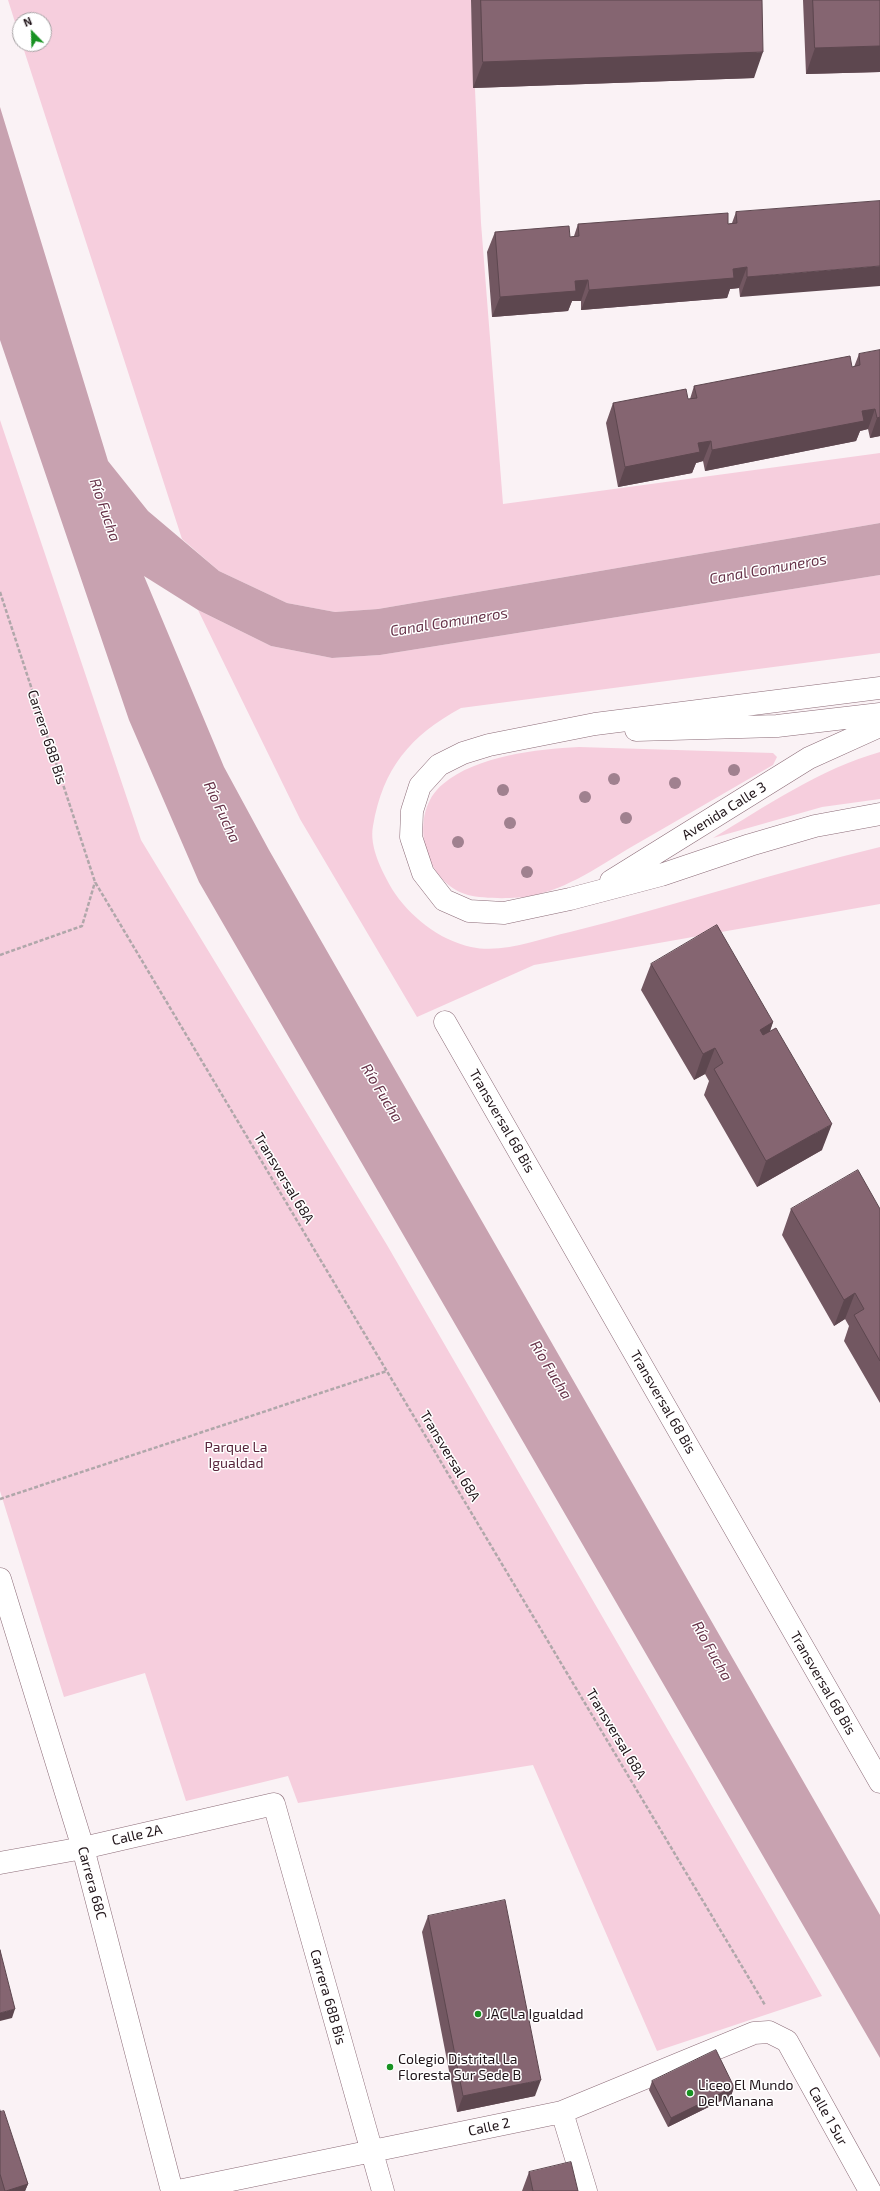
<!DOCTYPE html>
<meta charset="utf-8">
<style>
body{margin:0}
#map{position:relative;width:880px;height:2191px;overflow:hidden;background:#faf2f5;font-family:"Exo 2",sans-serif}
canvas{display:block}
.north{position:absolute;left:12px;top:12px;width:40px;height:40px;box-sizing:border-box;background:#fff;border:1px solid #a5a1a3;border-radius:50%;rotate:337deg;font-size:11px;font-weight:700;line-height:16px;text-align:center;color:#1f1318}
.north::after{content:'';display:block;margin:auto;width:14px;height:18px;background:#189222;clip-path:polygon(50% 0,100% 100%,50% 72%,0 100%)}
</style>
<div id="map">
<canvas width="880" height="2191"></canvas>
<div class="north">N</div>
</div>
<script>
const ctx = document.querySelector('canvas').getContext('2d');
ctx.lineJoin = 'round';
function paint(path, color) { ctx.fillStyle = color; ctx.fill(path, 'evenodd'); }
function strokePath(path, color, width, dash) { ctx.strokeStyle = color; ctx.lineWidth = width; ctx.lineCap = dash ? 'butt' : 'round'; ctx.setLineDash(dash || []); ctx.stroke(path); }
function label(font, color, halo, rows, align = 'center') {
  ctx.font = font + ' "Exo 2",sans-serif'; ctx.lineWidth = 3; ctx.setLineDash([]); ctx.textBaseline = 'middle'; ctx.strokeStyle = halo; ctx.fillStyle = color; for (const [text, x, y, turn = 0] of rows) {
    ctx.save(); ctx.translate(x, y); ctx.rotate((+turn || 0) * Math.PI / 180); ctx.textAlign = isNaN(turn) ? turn : align; if (halo) ctx.strokeText(text, 0, 0); ctx.fillText(text, 0, 0); ctx.restore();
  }
}
paint(new Path2D(`
 M8 0H471L481 223 503 504 880 453V523L378 609 335 612 287 603 219 571 182 539 22 44H44V20H20V38Z
 M0 420 141 840 387 1245 822 1996 657 2051 533 1765 298 1803 288 1776 186 1801 145 1673 64 1697 0 1491Z
 M880 575V653L461 708C410 736 383 768 373 826 369 847 382 871 392 889 409 916 439 940 471 947 503 954 539 939 570 932 674 906 776 872 880 847V904L534 965 417 1017 300 819 198 610 271 646 332 658 380 655Z
 M579 747 773 753 777 757 773 765C726 792 680 819 633 846 601 865 568 889 530 896 515 899 484 899 468 895 423 882 407 813 443 784 476 756 537 749 579 747Z
 M880 752V799L822 807 713 838C766 806 820 769 880 752Z`), '#f6cedd');
paint(new Path2D(`
 M0 107 108 461 148 511 219 571 287 603 335 612 378 609 880 523V575L380 655 332 658 271 646 198 610 144 576 224 767 269 850 880 1915V2058L199 882 129 720 0 340Z`), '#c8a2b0');
const street = new Path2D(`
 M445 1022 880 1782
 M0 1579 83 1848 172 2191
 M0 1863 83 1848 274 1804 383 2191
 M562 2112 586 2191
 M178 2191 562 2112 754 2033 769 2032 787 2041 870 2191`);
const secondary = new Path2D(`
 M880 688 595 724 489 745 463 753 439 765 420 786 412 811 411 837 423 873 444 900 469 911 504 913 570 899 661 875 750 845 815 826 880 814
 M636 730 777 726 880 714
 M611 881 809 758 880 726`);
strokePath(street, '#8c6c78', 23);
strokePath(secondary, '#8c6c78', 23);
strokePath(new Path2D(`
 M0 592 95 882 765 2005
 M0 955 82 926 95 882
 M0 1499 387 1371`), '#b0a7aa', 2.5, [4, 2]);
strokePath(street, '#fff', 22);
strokePath(secondary, '#fff', 22);
ctx.fillStyle = '#a0818f';
for (const [x, y] of [
 [734,770],
 [614,779],
 [675,783],
 [503,790],
 [585,797],
 [626,818],
 [510,823],
 [458,842],
 [527,872]
]) { ctx.beginPath(); ctx.arc(x, y, 6, 0, 2 * Math.PI); ctx.fill(); }
paint(new Path2D(`
 M471 0H762L754 78 473 88Z
 M803 0H880V72L806 74Z
 M880 201 740 297 739 288 730 289 727 298 581 310V301H572L568 311 492 317 487 252 495 232 570 237 574 236 578 224H728L732 223 736 212Z
 M880 350V436L870 438 868 429 860 431 856 441 705 471 703 461 696 463 692 473 618 487 606 423 613 403 688 399H690L694 386 852 367H854L859 354Z
 M651 964 773 1022 770 1031 822 1150 757 1187 704 1095 709 1081 705 1074 694 1080 641 990Z
 M791 1209H880V1403L844 1341 849 1326 845 1319 834 1326 782 1235Z
 M428 1916 535 2096 457 2112 422 1932Z
 M652 2081 734 2087 731 2096 668 2127 649 2090Z
 M0 2109 28 2184 25 2191H0Z
 M529 2172 578 2191H522Z`), '#725761');
paint(new Path2D(`
 M880 46V72L806 74 815 48Z
 M763 52 754 78 473 88 483 62Z
 M880 266V286L740 297 747 277Z
 M747 267 739 288 730 289 727 298 581 310 589 290Z
 M588 280 581 301H572L568 311 492 317 500 297 575 281Z
 M875 409 868 429 860 431 856 441 705 471 712 450 862 411Z
 M880 417V436L870 438 877 418Z
 M711 441 703 461 696 463 692 473 618 487 625 467 698 443Z
 M773 1022 764 1048 760 1030Z
 M715 1048 705 1074 694 1080 703 1054Z
 M832 1124 822 1150 757 1187 766 1161Z
 M855 1293 845 1319 834 1326 844 1300Z
 M15 2009 12 2018 0 2021V2013Z
 M541 2080 535 2096 457 2112 463 2096Z
 M734 2087 731 2096 668 2127 671 2118Z
 M28 2184 25 2191H6Z`), '#5d474f');
const building = new Path2D(`
 M481 0H762L763 52 483 62Z
 M813 0H880V46L815 48Z
 M880 201V266L747 277V267L733 269 734 278 589 290 588 280 575 281 576 291 500 297 495 232 569 226 570 237 579 236 578 224 728 213V224L737 223 736 212Z
 M880 350V417L877 418 875 409 862 411 864 421 712 450 711 441 698 443 700 452 625 467 613 403 686 389 688 399 697 398 694 386 850 356 852 367 860 365 859 354Z
 M717 925 773 1022 760 1030 763 1035 776 1028 832 1124 766 1161 714 1069 723 1063 715 1048 703 1054 651 964Z
 M858 1170 880 1209V1361L854 1315 864 1309 855 1293 844 1300 791 1209Z
 M505 1900 541 2080 463 2096 428 1916Z
 M0 1950 15 2009 0 2013Z
 M716 2050 734 2087 671 2118 652 2081Z
 M4 2111 28 2184 6 2191H5L0 2174V2112Z
 M571 2162 578 2191H533L529 2172Z`);
paint(building, '#856571');
strokePath(building, '#5d474f', 1);
for (const [x, y, r, color] of [
 [478,2014,4,"#189222"],
 [390,2067,4,"#189222"],
 [690,2093,4,"#189222"]
]) { const dot = new Path2D(); dot.arc(x, y, r, 0, 2 * Math.PI); ctx.fillStyle = color; ctx.fill(dot); strokePath(dot, '#fff', 1.5); }
label('14px', '#1f1318', '#fff', [
 ["Carrera 68B Bis",47,737,72],
 ["Avenida Calle 3",724,811,-32],
 ["Transversal 68 Bis",502,1121,60],
 ["Transversal 68A",284,1178,59],
 ["Transversal 68 Bis",663,1402,60],
 ["Transversal 68A",450,1456,59],
 ["Transversal 68 Bis",823,1683,60],
 ["Transversal 68A",616,1734,59],
 ["Calle 2A",137,1835,-13],
 ["Carrera 68C",92,1883,75],
 ["Carrera 68B Bis",328,1997,74],
 ["Calle 1 Sur",828,2116,61],
 ["Calle 2",489,2127,-12]
]);
label('14px', '#57253b', '#fff', [
 ["Parque La",236,1447],
 ["Igualdad",236,1463]
]);
label('14px', '#1f1318', '#fff', [
 ["JAC La Igualdad",486,2014],
 ["Colegio Distrital La",398,2059],
 ["Floresta Sur Sede B",398,2075],
 ["Liceo El Mundo",698,2085],
 ["Del Manana",698,2101]
], 'left');
label('italic 15px', '#673349', '#fff', [
 ["Río Fucha",105,510,71],
 ["Canal Comuneros",768,569,-10],
 ["Canal Comuneros",449,622,-9],
 ["Río Fucha",222,812,65],
 ["Río Fucha",382,1093,59],
 ["Río Fucha",551,1370,59],
 ["Río Fucha",712,1651,61]
]);
</script>
